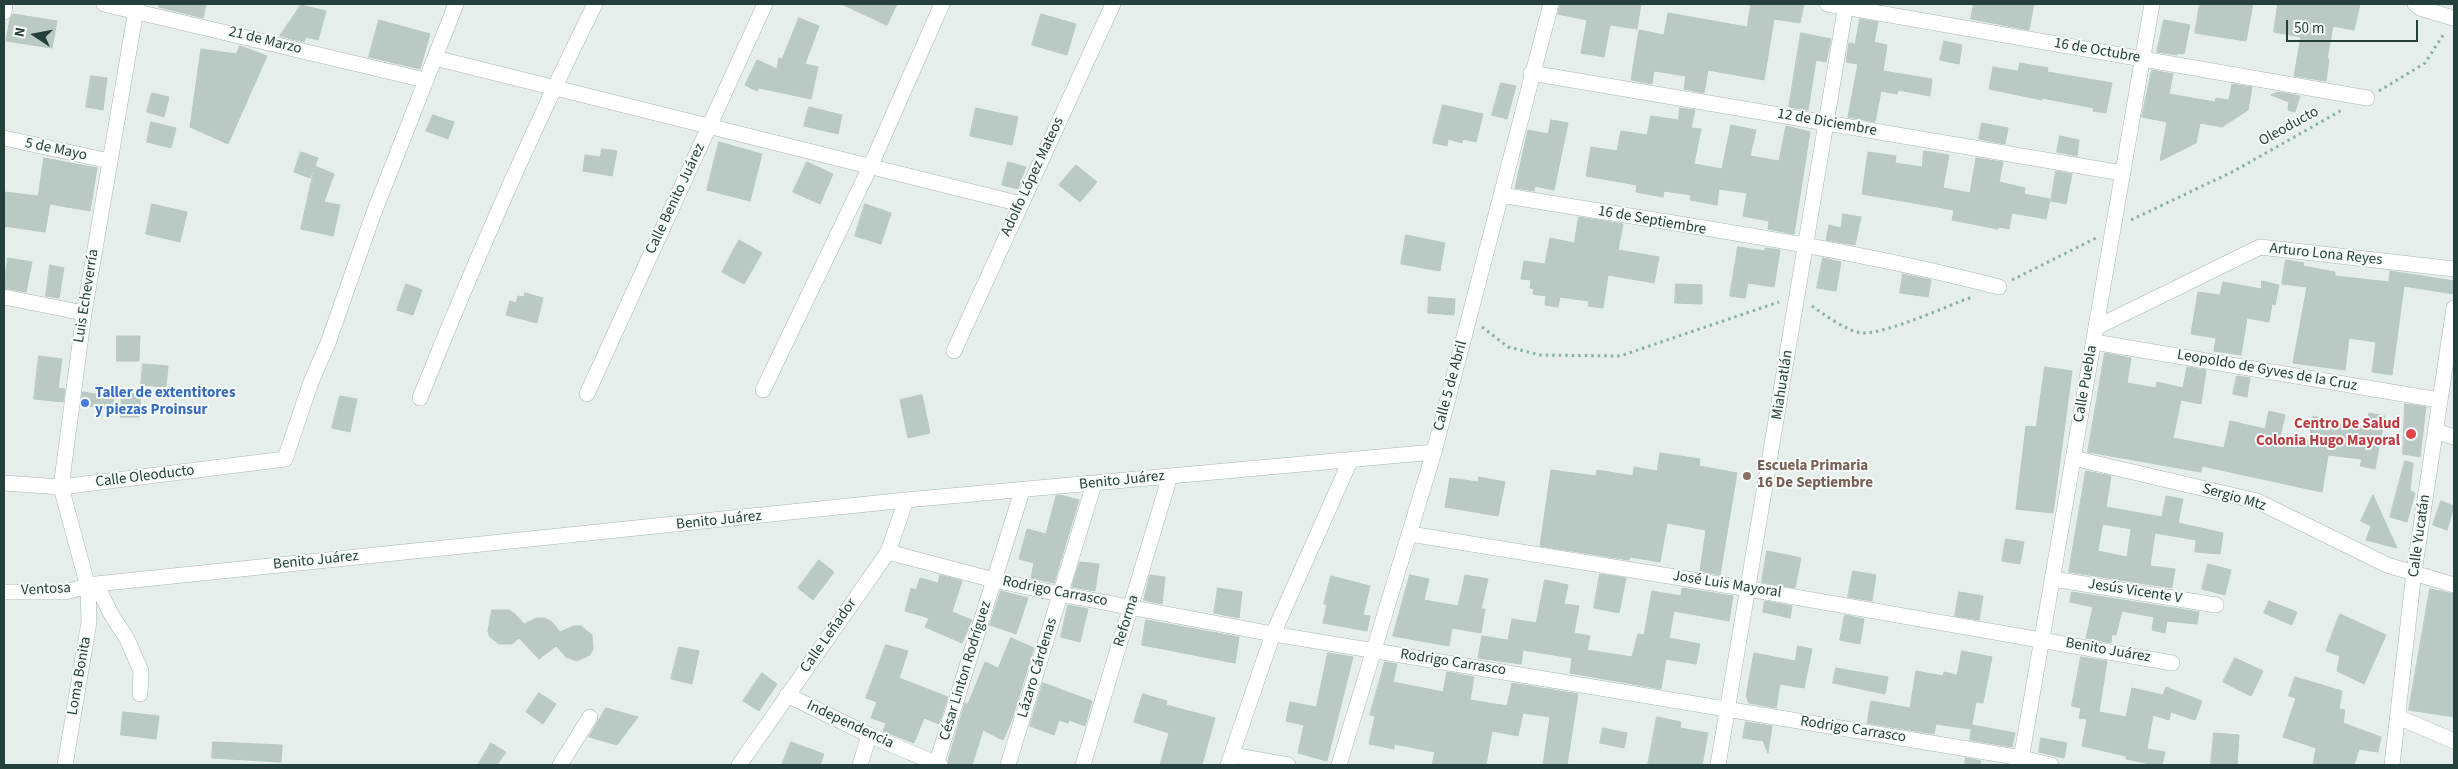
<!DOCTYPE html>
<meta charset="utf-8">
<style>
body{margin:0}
#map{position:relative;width:2458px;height:769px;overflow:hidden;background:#e5eeeb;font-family:"Source Sans 3",sans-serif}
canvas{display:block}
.frame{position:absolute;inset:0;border:5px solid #24403a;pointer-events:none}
.north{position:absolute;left:10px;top:10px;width:50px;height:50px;-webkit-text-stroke:4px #f6faf8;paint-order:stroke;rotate:281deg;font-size:14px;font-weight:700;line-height:20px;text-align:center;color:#24403a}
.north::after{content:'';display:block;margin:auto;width:18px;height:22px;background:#24403a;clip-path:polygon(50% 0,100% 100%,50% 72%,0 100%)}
.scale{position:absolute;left:2286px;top:20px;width:132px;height:22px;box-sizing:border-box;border:2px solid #24403a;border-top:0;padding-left:6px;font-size:15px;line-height:18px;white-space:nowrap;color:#24403a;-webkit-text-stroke:4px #f6faf8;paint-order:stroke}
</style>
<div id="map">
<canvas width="2458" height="769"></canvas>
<div class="frame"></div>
<div class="north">N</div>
<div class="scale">50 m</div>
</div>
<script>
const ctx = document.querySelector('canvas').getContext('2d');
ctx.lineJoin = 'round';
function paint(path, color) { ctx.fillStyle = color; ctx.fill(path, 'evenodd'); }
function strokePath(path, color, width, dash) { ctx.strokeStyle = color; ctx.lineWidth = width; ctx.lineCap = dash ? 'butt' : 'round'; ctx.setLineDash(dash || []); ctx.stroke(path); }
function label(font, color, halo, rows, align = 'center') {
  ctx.font = font + ' "Source Sans 3",sans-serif'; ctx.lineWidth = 4; ctx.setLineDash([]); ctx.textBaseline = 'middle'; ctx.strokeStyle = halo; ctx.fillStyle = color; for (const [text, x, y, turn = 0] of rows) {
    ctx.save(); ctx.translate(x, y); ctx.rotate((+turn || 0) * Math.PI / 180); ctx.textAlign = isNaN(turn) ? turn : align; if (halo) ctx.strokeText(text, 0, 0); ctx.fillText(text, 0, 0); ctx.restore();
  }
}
const building = new Path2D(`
 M159 4H206L203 18 159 7Z
 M842 4H897L887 25Z
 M1560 4H1641L1637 29 1610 25 1604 57 1581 53 1587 20 1558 14Z
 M1751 4H1804L1800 23 1774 19 1764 80 1708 70 1704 93 1684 89 1686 76 1654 71 1652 84 1631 80 1639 30 1664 35 1668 13 1747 27Z
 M1974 4H2034L2029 30 1971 19Z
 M2200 4H2253L2246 41 2195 33Z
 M2278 4H2360L2354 30 2333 26 2327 59H2329L2326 81 2294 76 2301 37 2274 32Z
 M301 5 326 11 318 40 306 37 304 42 280 36Z
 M13 14 57 21 52 48 6 41 10 19Z
 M1041 14 1076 24 1067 55 1032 45Z
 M799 18 819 26 805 64 818 67 811 99 759 88 757 91 745 85 757 60 777 69 779 58 782 59Z
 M1860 19 1878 22 1874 42 1887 45 1883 71 1932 79 1930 96 1898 90 1897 94 1881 91 1875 122 1848 117 1858 64 1846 62 1849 43 1855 44Z
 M379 20 430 34 420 69 369 57Z
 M2164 20 2190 25 2184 54 2177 53V55L2157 52Z
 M1801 33 1831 39 1826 62 1816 60 1808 110 1789 107Z
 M1944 41 1962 45 1959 64 1940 60Z
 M240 46 267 56 228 144 190 127 201 49 236 54Z
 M2020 63 2048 68 2047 72 2112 83 2106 113 2093 111 2094 108 2042 98V100L1989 89 1993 67 2018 71Z
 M2152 70 2173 74 2169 94 2215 102 2216 98 2229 100 2232 84 2252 87 2248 110 2222 127 2200 123 2196 143 2160 161 2167 122 2142 117Z
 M91 76 107 78 103 110 86 107Z
 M1501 83 1516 86 1507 119 1492 115Z
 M2279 92 2300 96 2295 112 2288 110 2289 102 2271 95Z
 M152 93 169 97 164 117 147 112Z
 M1443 105 1483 114 1476 142 1463 139 1462 143 1448 139 1447 146 1433 143Z
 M809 107 842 115 838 134 804 126Z
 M976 108 1018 117 1012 145 970 136Z
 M1680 108 1695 110 1691 128 1701 129 1694 164 1722 169 1731 125 1756 130 1750 156 1779 161 1786 126 1810 132 1794 234 1768 229 1769 221 1743 216 1747 193 1719 189 1717 205 1690 200 1691 195 1664 191 1663 197 1636 192 1637 185 1586 176 1591 147 1617 151 1621 131 1647 135 1651 116 1678 120Z
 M433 115 454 122 448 139 426 131Z
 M1551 120 1568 123 1554 190 1535 186 1534 191 1515 188 1528 130 1548 134Z
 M151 122 176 128 171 148 147 142Z
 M1982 123 2008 128 2005 144 1979 139Z
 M2060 136 2079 140 2077 156 2057 152Z
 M719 142 762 154 750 201 707 190Z
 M602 149 617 151 612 176 583 171 585 155 600 157Z
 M1924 151 1949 155 1943 188 1970 193 1976 158 2003 162 1999 182 2025 188 2024 194 2050 199 2046 219 2012 213 2009 229 1999 227 1998 229 1952 220 1954 210 1862 194 1868 152 1896 156 1895 163 1922 167Z
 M301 152 318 158 310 178 294 172Z
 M44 158 97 168 90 211 50 204 45 232 4 226V192L38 196Z
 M807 162 833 174 820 204 793 192Z
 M1008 162 1026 167 1018 189 1002 185Z
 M1076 165 1097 182 1080 202 1059 185Z
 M315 166 334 174 324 202 340 205 333 236 301 229Z
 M2056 171 2072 174 2066 204 2051 201Z
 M152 204 187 212 180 242 146 234Z
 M865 204 891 213 881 244 855 236Z
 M1843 214 1861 217 1855 245 1826 240 1829 225 1841 228Z
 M1579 217 1623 224 1618 250 1659 257 1654 283 1608 275 1603 308 1588 306 1589 301 1560 297 1558 307 1545 305 1546 296 1533 294 1534 289 1530 288 1531 280 1521 279 1524 261 1545 264 1550 238 1574 243Z
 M1406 235 1445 243 1440 271 1401 264Z
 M739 240 762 253 744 284 722 272Z
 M1738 247 1765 251V248L1780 250 1774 287 1748 283 1745 298 1730 296Z
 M8 258 32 262 26 292 4 288Z
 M1823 258 1841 262 1836 291 1817 288Z
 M2286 260 2304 263 2303 266 2335 272V276L2389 282 2390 271 2454 281V294L2404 286 2392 375 2372 372 2376 342 2349 338 2345 370 2293 363 2307 287 2282 284Z
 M50 265 64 268 59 298 46 296Z
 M1903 274 1931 280 1928 297 1900 293Z
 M2262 281 2279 285 2275 305 2272 304 2269 322 2247 318 2241 355 2214 351 2216 338 2191 334 2198 292 2220 295 2223 282 2261 289Z
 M406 284 422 290 413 315 397 310Z
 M1676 284 1702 285V304L1675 303Z
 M525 293 543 298 537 323 506 315 510 301 516 303 518 296 524 297Z
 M1429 297 1455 299 1454 315 1428 313Z
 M117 336H140L139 361H117Z
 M2105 353 2131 358 2127 383 2156 388 2157 382 2183 388 2187 367 2206 370 2201 404 2181 400 2173 438 2224 448 2230 421 2265 429 2269 411 2285 415 2280 437 2309 441 2313 416 2366 428 2369 413 2385 416 2375 469 2360 466 2362 459 2328 455 2322 492 2202 466 2201 472 2088 452Z
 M39 356 62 359 58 388 65 389 63 402 34 399Z
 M143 364 168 366 166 387 141 385Z
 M2045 367 2072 371 2053 513 2016 509 2026 426 2036 427Z
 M2237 376 2250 378 2247 397 2233 394Z
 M83 392 114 397 112 409 81 405Z
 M122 393 141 394 139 417H121Z
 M922 395 930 433 908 438 900 400Z
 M340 396 357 399 350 432 332 428Z
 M2405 404 2426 407 2420 457 2403 454Z
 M1660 453 1700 459 1699 466 1737 473 1720 575 1700 571 1706 530 1667 523 1660 562 1630 557 1629 560 1540 546 1551 470 1596 476 1597 470 1633 476 1634 467 1657 471Z
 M2405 461 2413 463 2410 491 2415 493 2407 522 2390 517Z
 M2086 471 2111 476 2106 507 2162 517 2166 496 2183 499 2178 523 2223 533 2220 554 2195 552 2196 540 2155 533 2150 566 2175 569 2172 588 2069 572ZM2103 524 2131 529 2127 557 2098 551Z
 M1479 477 1505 482 1498 516 1445 507 1450 478 1478 482Z
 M1060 495 1079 500 1054 583 1031 578 1034 563 1019 559 1027 529 1046 534 1056 496Z
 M2373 495 2387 526 2397 548 2366 540 2371 526 2361 521Z
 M2441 501 2454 506 2447 530 2433 525Z
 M2006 539 2024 542 2020 564 2002 561Z
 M1767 551 1801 558 1795 588 1762 582Z
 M819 560 834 572 813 600 798 588Z
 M1080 562 1099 564 1095 591 1072 587Z
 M2208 564 2231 570 2225 595 2202 589Z
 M1853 571 1876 575 1872 601 1848 597Z
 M1600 574 1626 578 1619 613 1594 608Z
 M940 575 962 581 952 612 972 620 962 643 925 627 929 618 905 611 911 588 916 590 920 578 938 583Z
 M1150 575 1165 577 1162 604 1144 600Z
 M1410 575 1429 579 1424 600 1458 606 1465 575 1488 579 1481 609H1485L1481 633 1452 628 1449 646 1393 636Z
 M1331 576 1370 586 1363 615 1370 616 1367 631 1323 623 1327 604H1324Z
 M1545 580 1568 585 1564 604 1579 606 1574 633 1590 636 1587 650 1632 657 1638 634 1644 635 1652 591 1681 596 1682 588 1733 596 1729 621 1674 611 1669 638 1700 644 1696 664 1666 659 1661 689 1570 673 1572 658 1523 650 1521 664 1478 658 1482 636 1508 640 1512 619 1536 623Z
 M1218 588 1242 592 1239 618 1214 613Z
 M2430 589 2454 594V717L2409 710Z
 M1001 591 1028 598 1016 634 990 625Z
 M1959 592 1983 596 1979 620 1955 616Z
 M2072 592 2199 612 2197 624 2167 621 2165 633 2152 630 2154 617 2122 611 2116 635 2112 634 2111 643 2086 638 2093 607 2070 602Z
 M1765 601 1792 606 1790 618 1763 612Z
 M2269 601 2297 612 2292 625 2264 613Z
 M1068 605 1088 609 1080 642 1061 637Z
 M492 610H509L515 614 524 624 537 618H545L552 622 560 632 574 626H581L592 635 593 649 590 655 577 661 566 657 556 646 539 659 519 638 512 644H499L490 637 488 632Z
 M2340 614 2386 635 2364 684 2337 671 2340 656 2326 651Z
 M1845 615 1864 619 1860 644 1840 640Z
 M1146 620 1239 637 1235 663 1142 645Z
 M1011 638 1034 648 1011 722 1003 740 983 730 972 765H949L948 760 965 703 968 704 985 662 998 668Z
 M886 645 908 651 899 678 948 697 939 724 924 718 914 743 883 731 886 723 871 718 877 702 866 698Z
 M1798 646 1812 649 1804 688 1780 684 1776 708 1749 703 1746 696 1754 653 1795 661Z
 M679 647 699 651 692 684 671 679Z
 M1962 651 1992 657 1983 703 1976 702 1971 729 1936 724 1934 734 1867 723 1871 701 1910 708 1916 671 1943 676 1944 672 1957 675Z
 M1328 653 1353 657 1327 761 1298 753 1304 725 1286 721 1290 702 1316 707Z
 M2081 657 2107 661 2099 712 2126 717 2132 688 2163 695 2166 687 2202 701 2195 720 2171 712 2169 720 2153 715 2147 749 2165 752 2162 765H2146V763L2126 759V756L2082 746 2087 719 2079 718 2081 708 2072 706Z
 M2235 658 2263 671 2251 696 2223 682Z
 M1385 662 1397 664 1393 682 1443 692 1447 672 1474 677 1470 700 1507 706 1512 683 1578 694 1567 765H1543L1550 717 1523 713 1518 736 1492 731 1486 765H1432L1435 752 1394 744V749L1369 744 1375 716 1370 715Z
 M1836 668 1888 677 1885 694 1833 683Z
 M762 673 777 684 759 711 743 701Z
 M2295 677 2342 691 2339 709 2345 710 2343 723 2381 737 2378 752 2359 749 2354 765H2313L2316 748 2283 737 2296 698 2289 696Z
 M1043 683 1092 701 1085 726 1069 720 1068 723 1059 720 1054 735 1030 726Z
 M539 693 556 704 543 724 526 712Z
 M1143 694 1167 701 1166 705 1215 718 1202 765H1160L1169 733 1134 722Z
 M606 708 638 717 617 745 589 737Z
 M123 712 159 716 156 739 121 735Z
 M1657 717 1681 722 1680 728 1708 733 1702 765H1648Z
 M1746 722 1772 726 1768 753 1763 741 1743 738Z
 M1972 725 2015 733 2012 747 1970 740Z
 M1603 728 1627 733 1624 748 1600 743Z
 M2214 733 2239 735 2237 765H2211Z
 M2041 738 2067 743 2064 758 2039 752Z
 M213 742 282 745 281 762 212 758Z
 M791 742 824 754 820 765H782Z
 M491 743 506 752 497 765H478Z
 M1966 758 1981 761 1980 765H1965Z`);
paint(building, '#bac9c4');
strokePath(building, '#b7c8c2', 1);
const minor = new Path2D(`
 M104 4 425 80
 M1827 4 2367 98
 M2415 4 2420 8 2453 18
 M4 12 5 4
 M435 58 1021 204
 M1531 73 2122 173
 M4 138 109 161
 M1501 195C1667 223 1836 245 1999 287
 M4 297 84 313
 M2097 327 2260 247 2454 269
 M2094 342 2439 400
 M954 351 1113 4
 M763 390 870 167 942 4
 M587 394 765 4
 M420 398C473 265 531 133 595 4
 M2435 431 2454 437
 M2073 458 2257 501 2387 565 2454 585
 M4 483 61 487 285 459 311 382 328 343 373 215 456 4
 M1410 534 1749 589 2172 663
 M888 552 994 580 1060 594 1273 634 2022 758 2051 765
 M2053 579 2216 605
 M96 584 111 614 127 639 141 671 140 694
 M4 592H65L96 584 906 500 1434 452
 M787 695 869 735 940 765
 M2398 717 2454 741
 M1232 755 1288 765
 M65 765 89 622 88 587 61 487 84 313 137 4
 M560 765 590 717
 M739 765 888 552 906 500
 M860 765 869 735
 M936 765 1022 491
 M1008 765 1094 484
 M1083 765 1170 476
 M1228 765 1273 634 1351 459
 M1339 765 1434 452 1551 4
 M1718 765 1846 4
 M2020 765 2152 4
 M2392 765 2414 572 2454 308`);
strokePath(minor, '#a7b6b2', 16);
strokePath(new Path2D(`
 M2379 91 2425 63 2445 32
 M2131 220 2234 171 2342 110
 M2012 280 2096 238
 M1812 306C1823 314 1848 332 1862 333 1886 334 1947 306 1972 297
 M1482 327 1508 347 1540 355 1620 356 1779 302`), '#86b1a6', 3, [2.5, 4]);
strokePath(minor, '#fff', 15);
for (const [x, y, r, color] of [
 [85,403,5,"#3f7fe0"],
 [2411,434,6,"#e0444e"],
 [1747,476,5,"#8d6e63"]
]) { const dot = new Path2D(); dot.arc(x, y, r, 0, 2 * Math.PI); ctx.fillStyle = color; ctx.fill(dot); strokePath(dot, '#f6faf8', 2); }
label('15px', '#24403a', '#f6faf8', [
 ["21 de Marzo",265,41,14],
 ["16 de Octubre",2097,51,10],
 ["12 de Diciembre",1827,123,10],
 ["Oleoducto",2289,127,-29],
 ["5 de Mayo",56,150,12],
 ["Adolfo López Mateos",1033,177,-65],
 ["Calle Benito Juárez",676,199,-65],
 ["16 de Septiembre",1652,221,10],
 ["Arturo Lona Reyes",2326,255,6],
 ["Luis Echeverría",87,296,-81],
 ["Leopoldo de Gyves de la Cruz",2267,371,10],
 ["Calle Puebla",2086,384,-80],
 ["Miahuatlán",1783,385,-81],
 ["Calle 5 de Abril",1451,386,-75],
 ["Calle Oleoducto",145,477,-7],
 ["Benito Juárez",1122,481,-6],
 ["Sergio Mtz",2234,498,16],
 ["Benito Juárez",719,521,-6],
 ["Calle Yucatán",2420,536,-82],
 ["Benito Juárez",316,561,-6],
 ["José Luis Mayoral",1727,585,9],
 ["Ventosa",46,590,-3],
 ["Rodrigo Carrasco",1055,592,11],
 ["Jesús Vicente V",2135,592,9],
 ["Reforma",1127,621,-73],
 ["Calle Leñador",829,636,-55],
 ["Benito Juárez",2108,651,10],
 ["Rodrigo Carrasco",1453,663,9],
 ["Lázaro Cárdenas",1038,668,-73],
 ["César Linton Rodríguez",966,671,-73],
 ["Loma Bonita",80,676,-80],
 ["Independencia",850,725,25],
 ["Rodrigo Carrasco",1853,730,9]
]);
label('bold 15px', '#366cbe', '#f6faf8', [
 ["Taller de extentitores",95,394],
 ["y piezas Proinsur",95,411]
], 'left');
label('bold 15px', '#be3a42', '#f6faf8', [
 ["Centro De Salud",2400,425],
 ["Colonia Hugo Mayoral",2400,442]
], 'right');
label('bold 15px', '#785e54', '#f6faf8', [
 ["Escuela Primaria",1757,467],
 ["16 De Septiembre",1757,484]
], 'left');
</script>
